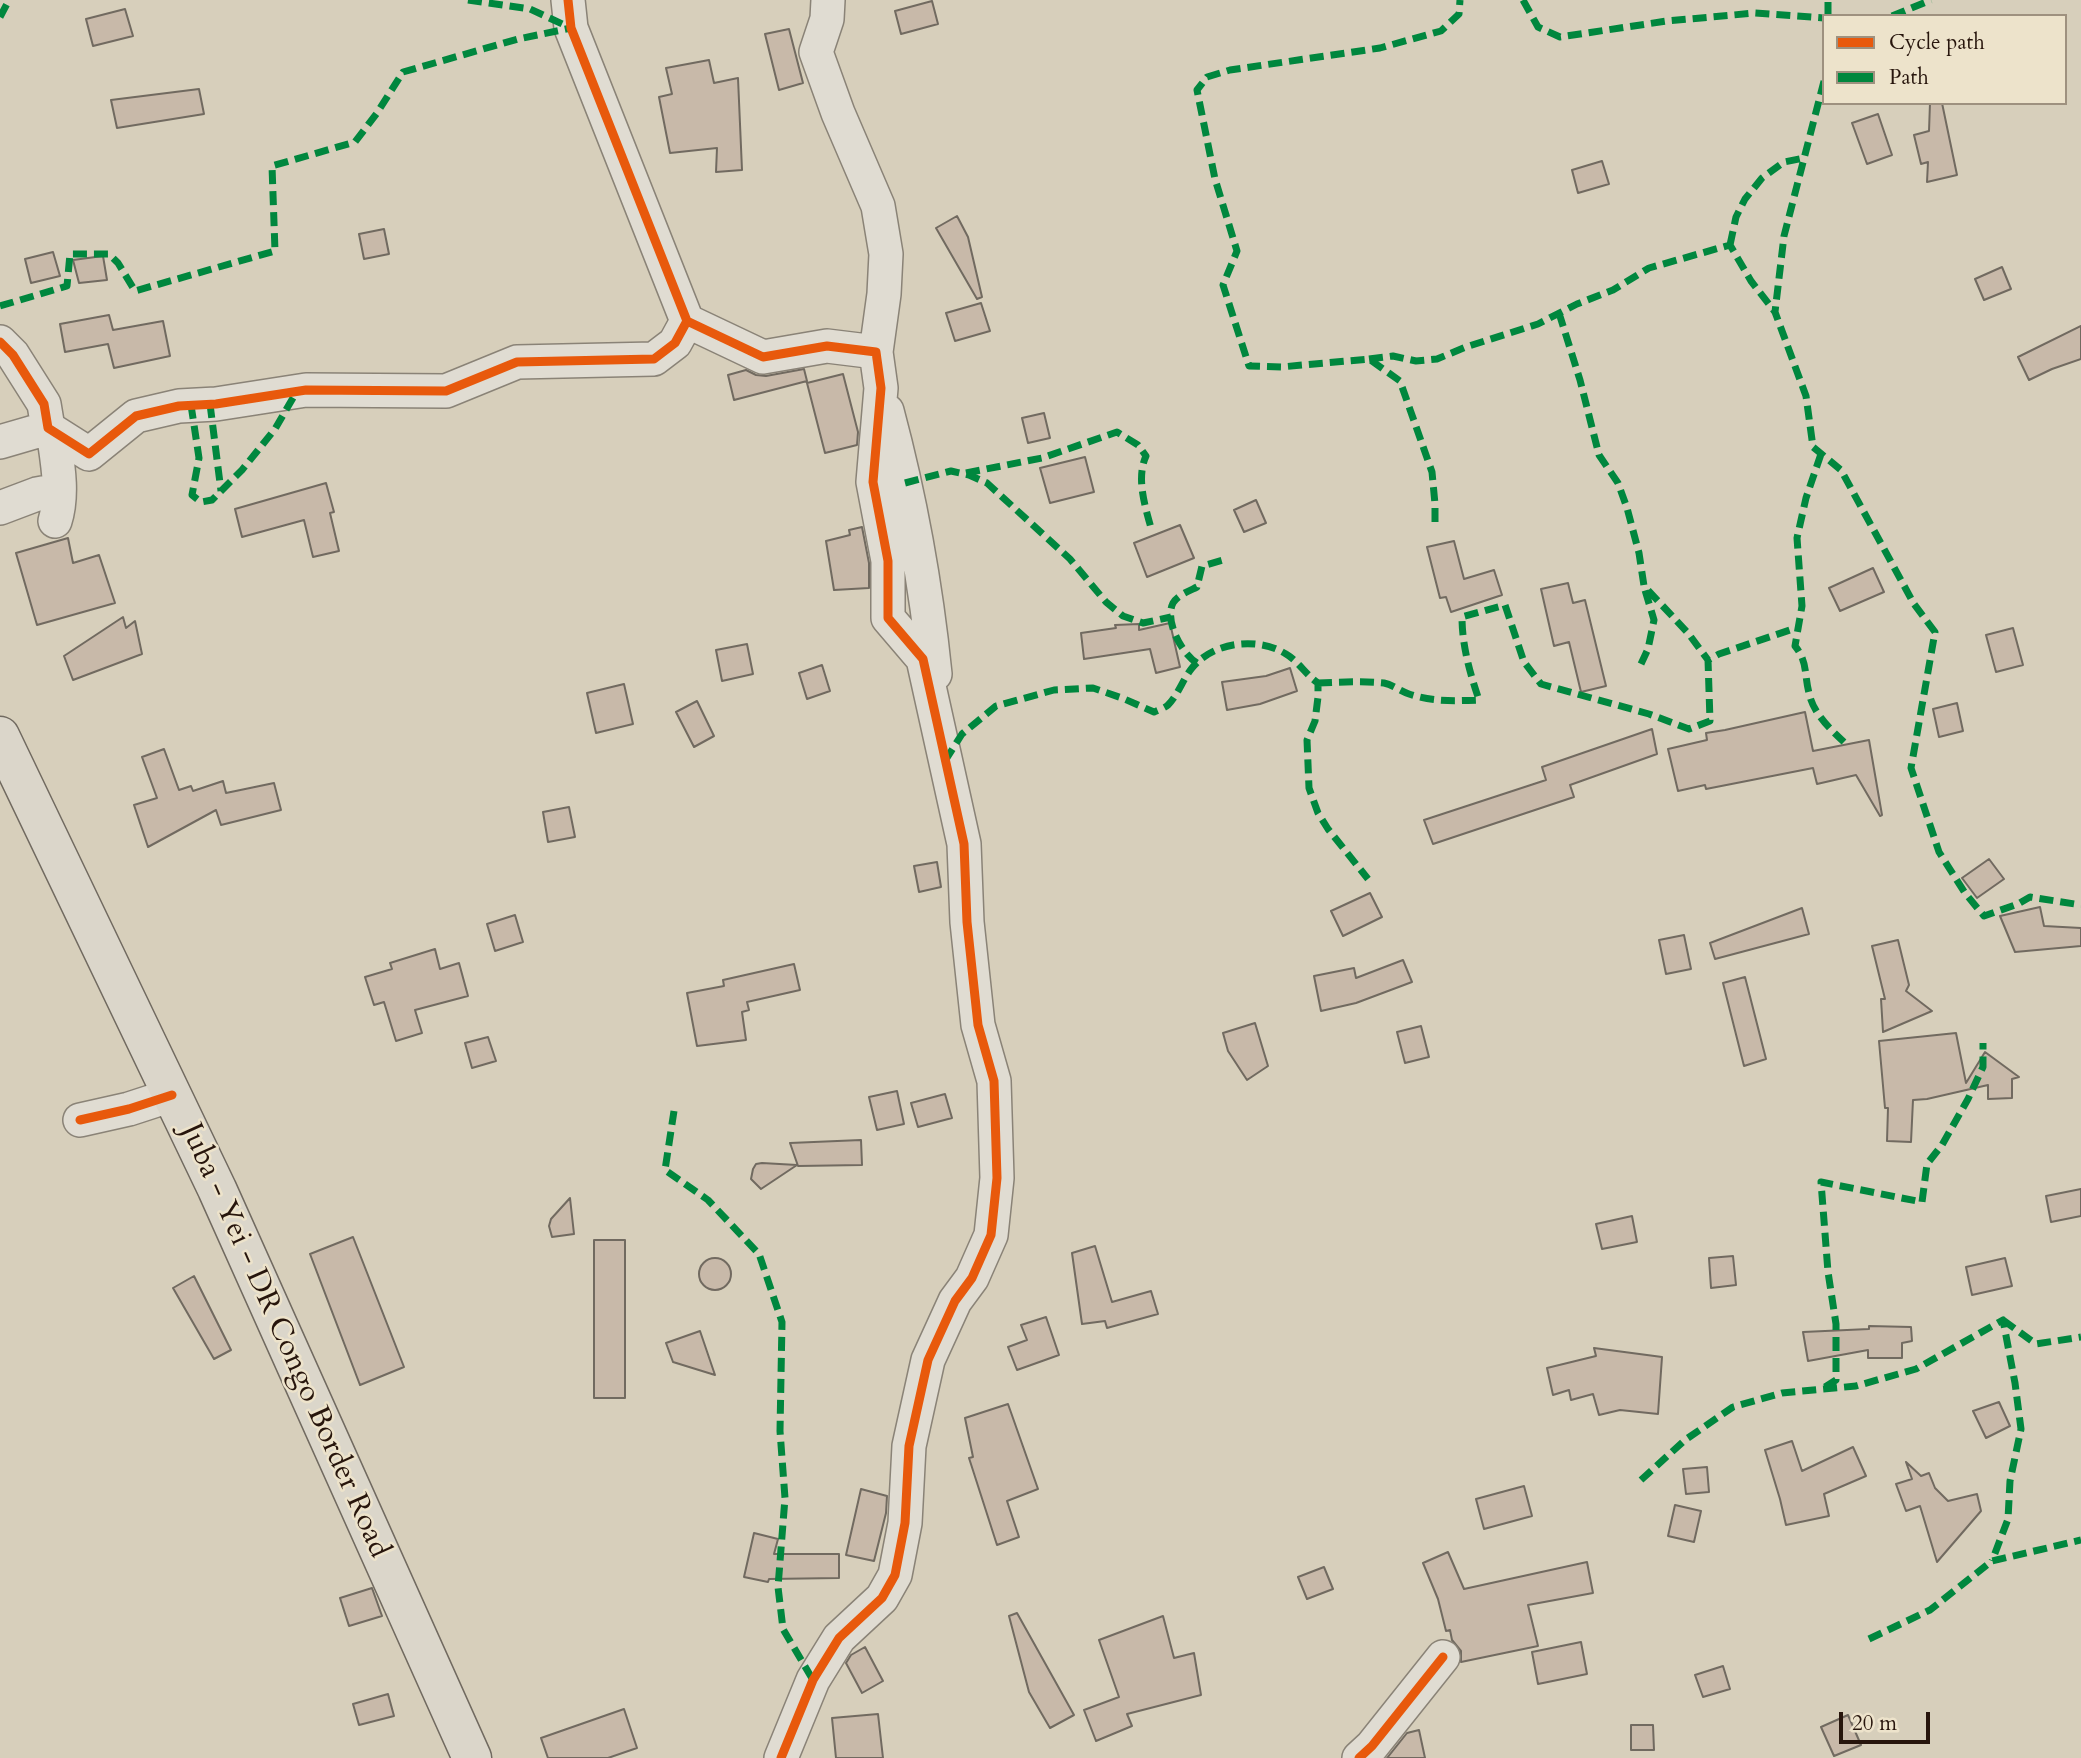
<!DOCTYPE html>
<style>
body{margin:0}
#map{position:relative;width:2081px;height:1758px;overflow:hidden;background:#d7cfbb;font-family:Cardo,serif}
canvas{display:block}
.legend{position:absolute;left:1822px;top:14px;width:245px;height:91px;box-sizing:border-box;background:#ede3cb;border:2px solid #9e917f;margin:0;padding:9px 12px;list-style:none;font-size:21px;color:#27150c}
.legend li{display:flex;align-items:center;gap:14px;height:35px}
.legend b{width:35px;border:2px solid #9e917f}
.scale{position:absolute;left:1839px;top:1712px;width:91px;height:32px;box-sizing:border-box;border:4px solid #27150c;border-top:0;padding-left:9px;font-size:21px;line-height:24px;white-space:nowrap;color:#27150c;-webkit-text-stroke:5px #ede3cb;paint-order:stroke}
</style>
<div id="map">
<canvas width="2081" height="1758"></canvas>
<ul class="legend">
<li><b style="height:9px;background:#e8590c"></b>Cycle path</li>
<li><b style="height:9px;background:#00873e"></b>Path</li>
</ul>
<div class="scale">20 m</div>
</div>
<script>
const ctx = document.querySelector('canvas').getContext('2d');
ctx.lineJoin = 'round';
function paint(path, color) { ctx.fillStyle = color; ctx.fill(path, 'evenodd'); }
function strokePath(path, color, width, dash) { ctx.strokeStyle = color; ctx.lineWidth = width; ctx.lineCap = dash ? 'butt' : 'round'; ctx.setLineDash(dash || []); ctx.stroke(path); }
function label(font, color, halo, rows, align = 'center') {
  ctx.font = font + ' Cardo,serif'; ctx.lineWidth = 5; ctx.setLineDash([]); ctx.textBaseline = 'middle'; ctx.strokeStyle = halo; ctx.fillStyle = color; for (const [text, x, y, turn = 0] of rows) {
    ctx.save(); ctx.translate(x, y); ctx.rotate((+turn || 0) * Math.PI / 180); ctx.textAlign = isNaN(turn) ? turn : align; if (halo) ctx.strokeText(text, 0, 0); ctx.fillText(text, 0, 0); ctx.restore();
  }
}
const building = new Path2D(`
 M932 1 938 24 901 34 895 11Z
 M125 9 133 36 93 46 86 19Z
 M789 29 803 83 779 90 765 34Z
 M709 60 714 83 738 78 742 170 716 172 717 148 670 153 659 97 672 94 666 68Z
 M199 89 204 114 117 128 111 100Z
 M1930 103H1942L1957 175 1927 182 1928 162 1921 164 1914 135 1929 131Z
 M1878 114 1892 155 1867 164 1852 123Z
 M1602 161 1609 184 1578 193 1572 170Z
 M957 216 968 237 982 297 977 299 936 228Z
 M384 229 389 254 364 259 359 234Z
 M53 252 60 276 31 283 25 259Z
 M103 256 107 280 79 283 73 260Z
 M2002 267 2011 289 1984 300 1975 279Z
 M981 303 990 331 955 341 946 313Z
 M109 315 113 330 163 321 170 356 114 368 108 344 65 352 60 324Z
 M2081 326V359L2052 369 2029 380 2018 357Z
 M804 369 807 381 734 400 728 375 746 370 756 375 766 376Z
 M843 374 858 432 857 445 825 453 807 383Z
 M1044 413 1050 438 1028 443 1022 418Z
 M1085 457 1094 492 1050 503 1040 468Z
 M326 483 334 512 330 513 339 551 313 557 304 520 242 537 235 509Z
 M1256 500 1266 523 1244 532 1234 510Z
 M1180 525 1194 558 1147 577 1134 543Z
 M862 527 869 563V588L834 590 826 541 850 535 849 530Z
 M68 538 73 563 99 555 115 603 37 625 16 553Z
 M1454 541 1464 579 1494 570 1502 595 1451 612 1446 597 1440 598 1427 547Z
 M1873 568 1884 592 1840 611 1829 588Z
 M1568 583 1573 603 1585 600 1606 686 1581 692 1569 642 1554 646 1541 589Z
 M123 617 126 628 135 621 142 654 73 680 64 656Z
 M1170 623 1180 667 1156 673 1150 649 1084 659 1081 633 1116 628 1115 625 1139 624V630Z
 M2013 628 2023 665 1996 672 1986 635Z
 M747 644 753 674 722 681 716 650Z
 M822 665 830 691 807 699 799 673Z
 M1290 668 1297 691 1260 704 1227 710 1222 682 1266 676Z
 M624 684 633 724 596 733 587 693Z
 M697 701 714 736 694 747 676 712Z
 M1957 703 1963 731 1939 737 1933 709Z
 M1805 712 1813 751 1869 740 1882 815 1880 816 1856 775 1817 784 1813 768 1706 789 1705 785 1678 791 1668 749 1707 740 1706 733 1725 730Z
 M1652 729 1657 754 1570 785 1574 797 1433 844 1424 820 1546 780 1542 767Z
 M164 749 179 790 191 786 193 791 223 781 226 793 274 783 281 810 221 825 216 810 148 847 134 805 157 798 142 757Z
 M569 807 575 837 548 842 543 812Z
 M1989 859 2004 879 1977 898 1962 878Z
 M937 862 941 887 919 892 914 866Z
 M1370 893 1382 917 1343 936 1331 911Z
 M2040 907 2044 926 2081 928V946L2015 952 2000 916Z
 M1802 908 1809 934 1715 959 1710 943Z
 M515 915 523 942 495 951 487 924Z
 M1684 935 1691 969 1666 974 1659 940Z
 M1898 940 1909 985 1906 991 1932 1011 1883 1032 1881 999H1885L1872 946Z
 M435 949 440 969 459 963 468 996 415 1010 422 1033 396 1041 384 1002 374 1005 365 977 392 969 390 963Z
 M1403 960 1412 982 1356 1003 1321 1011 1314 976 1354 968 1356 978Z
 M794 964 800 990 747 1002 749 1010 742 1012 746 1040 697 1046 687 993 724 986 723 980Z
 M1745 977 1766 1059 1744 1066 1723 983Z
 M1255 1023 1268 1066 1247 1080 1228 1051 1223 1033Z
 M1421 1026 1429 1057 1405 1063 1397 1032Z
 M1956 1033 1966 1083 1985 1052 2019 1077 2012 1079V1098L1988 1099V1085L1927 1099 1913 1100 1911 1142 1887 1141 1888 1108H1885L1879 1041Z
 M488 1037 496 1061 472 1068 465 1043Z
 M897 1091 904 1124 877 1130 869 1097Z
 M945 1094 952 1118 918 1127 911 1103Z
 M861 1140 862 1165 798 1166 790 1143Z
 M762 1163 797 1165 761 1189 751 1179 753 1169 756 1164Z
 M2081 1189V1216L2051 1222 2046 1196Z
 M570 1198 574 1234 552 1237 549 1226 551 1219Z
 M1632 1216 1637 1242 1602 1249 1596 1224Z
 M353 1237 404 1367 360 1385 310 1254Z
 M594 1240H625V1398H594Z
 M1095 1246 1112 1302 1151 1291 1158 1314 1107 1328 1105 1321 1082 1324 1072 1253Z
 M1733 1256 1736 1285 1711 1288 1709 1258Z
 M699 1274a16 16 0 1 1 32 0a16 16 0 1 1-32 0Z
 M2005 1258 2012 1286 1972 1295 1966 1267Z
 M194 1276 231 1350 214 1359 173 1288Z
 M1046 1317 1059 1355 1017 1370 1008 1347 1027 1340 1021 1325Z
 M1869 1326 1911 1327 1912 1341 1902 1343V1358H1868V1350L1808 1361 1803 1332 1869 1329Z
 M700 1331 715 1375 673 1362 666 1343Z
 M1594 1348 1662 1357 1658 1414 1620 1410 1599 1415 1593 1394 1571 1400 1569 1390 1553 1395 1547 1368 1596 1356Z
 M1999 1402 2010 1426 1986 1438 1973 1411Z
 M1008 1404 1038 1489 1007 1501 1019 1537 997 1545 969 1458 973 1457 965 1418Z
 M1792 1441 1802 1471 1853 1447 1866 1476 1824 1494 1829 1516 1786 1525 1780 1499 1765 1450Z
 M1906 1462 1921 1476 1929 1473 1935 1488 1948 1501 1977 1494 1981 1511 1937 1562 1920 1506 1906 1511 1896 1484 1912 1479Z
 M1707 1467 1709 1492 1686 1494 1683 1469Z
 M1524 1486 1532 1516 1484 1529 1476 1499Z
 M861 1489 887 1496 886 1513 874 1561 846 1555Z
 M1675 1505 1701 1511 1694 1542 1668 1536Z
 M754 1533 778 1539 774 1554H839V1578L769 1579 768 1582 744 1577Z
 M1448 1552 1464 1589 1587 1562 1593 1593 1528 1605 1538 1646 1461 1662V1651L1452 1640 1450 1630 1446 1631 1438 1599 1423 1563Z
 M1324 1567 1333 1589 1307 1599 1298 1577Z
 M372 1588 382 1616 349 1626 340 1598Z
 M1017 1613 1074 1715 1050 1728 1029 1692 1009 1616Z
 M1163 1616 1174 1658 1194 1653 1201 1695 1127 1714 1132 1726 1096 1741 1084 1710 1119 1697 1099 1640Z
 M1581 1642 1587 1674 1538 1684 1532 1652Z
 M865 1647 883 1681 862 1693 846 1663 851 1655Z
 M1723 1666 1730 1689 1703 1697 1695 1675Z
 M388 1694 394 1716 359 1725 353 1704Z
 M624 1709 637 1748 608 1758H548L541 1738Z
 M878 1714 883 1758H836L832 1718Z
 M1848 1715 1861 1745 1834 1756 1821 1727Z
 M1631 1725H1653L1654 1750H1631Z
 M1419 1730 1425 1758H1387L1407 1733Z`);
paint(building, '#c8b9a9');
strokePath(building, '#716a60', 2);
const street = new Path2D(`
 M568 0 571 28 687 321 763 357 827 346 876 352 881 388 873 482 888 561V618L923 659 964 844 967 922 978 1025 994 1081 997 1178 991 1235 972 1278 955 1301 928 1360 909 1446 905 1523 895 1575 882 1598 839 1638 813 1680 781 1758
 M828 0 827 19 816 52 838 113 878 206 886 254 884 294 876 352
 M0 342 13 355 44 404 48 428 89 454 136 416 179 406 216 404 306 390 446 391 517 362 654 359 675 343 687 321
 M887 411C910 497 926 585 935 674
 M53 431C57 460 64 493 55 521
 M0 442 48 428
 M0 508 37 494 59 490
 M80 1120 129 1109 172 1095
 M1359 1758 1372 1746 1443 1657`);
const primary = new Path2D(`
 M0 736 217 1189 472 1758`);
strokePath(street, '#8a8377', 36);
strokePath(primary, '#716a60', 41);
strokePath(street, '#e0dcd2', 33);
strokePath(primary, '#dbd6ca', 38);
strokePath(new Path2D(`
 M468 0 530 9 571 28
 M1523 0 1538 27 1560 37 1667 21 1755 13 1824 18
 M1828 16V0
 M1892 16 1931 0
 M0 17 9 0
 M1824 81 1784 236 1775 312 1806 396 1813 447 1841 470 1914 604 1935 632 1911 768 1939 852 1965 893 1984 916 2018 904 2030 897 2081 905
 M1730 245 1736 217 1745 199 1762 178 1784 162 1804 158
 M0 306 67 286 70 254H109L118 263 135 291 275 251 272 166 355 142 377 113 403 72 518 39 571 28
 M1559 313 1580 380 1599 455 1618 483 1627 508 1639 553 1644 586 1688 633 1708 660
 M1369 359 1393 356 1416 361 1437 359 1466 347 1538 324 1577 304 1613 290 1649 268 1730 245 1751 281 1775 312
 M210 404 221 491
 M191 405 199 458 192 495 201 502 212 500 242 470 275 429 297 391
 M1821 454 1806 498 1797 538 1802 606 1795 646C1808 662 1804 674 1809 693 1813 713 1830 729 1844 742
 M966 473 1042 458 1117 432 1138 445 1146 456C1136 478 1145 506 1151 528
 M905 483 951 471 969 475 987 483 1070 559 1106 602 1123 616 1143 623 1171 617
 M1435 522V504L1432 472 1400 381 1369 359 1281 367 1249 366 1223 285 1237 251 1215 179 1197 90 1207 77 1230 70 1380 48 1441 31 1459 14 1460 0
 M1197 663C1182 654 1164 621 1173 603 1178 595 1189 591 1197 587L1202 566 1227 559
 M1641 664 1648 649 1654 620 1645 590
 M1318 683C1340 682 1362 681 1384 683 1393 685 1400 691 1409 694 1433 702 1455 701 1479 700 1470 673 1462 646 1462 617L1505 605 1524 662 1541 684 1649 714 1689 729 1710 721 1708 660 1719 654 1799 627
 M945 761 962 734 996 706 1054 690 1093 688 1122 698 1154 712C1158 710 1165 708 1168 705 1178 695 1183 679 1192 668 1213 642 1257 636 1286 654 1298 661 1306 675 1318 683V697L1315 721 1307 740 1309 788 1318 813 1328 829 1368 879
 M674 1111 665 1170 708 1200 759 1254 782 1322 780 1431 785 1498 778 1587 783 1629 813 1680
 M2003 1320 2036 1344 2081 1337
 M1825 1387 1836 1380V1324L1828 1272 1821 1182 1922 1202 1927 1164 1942 1145 1968 1099 1983 1067V1043
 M1641 1480 1685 1440 1733 1407 1782 1393 1856 1386 1916 1369 2003 1320 2015 1383 2021 1429 2010 1481 2008 1519 1992 1561
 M1869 1639 1930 1610 1992 1561 2081 1540`), '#00873e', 7, [14, 7]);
strokePath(new Path2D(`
 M568 0 571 28 687 321 763 357 827 346 876 352 881 388 873 482 888 561V618L923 659 964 844 967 922 978 1025 994 1081 997 1178 991 1235 972 1278 955 1301 928 1360 909 1446 905 1523 895 1575 882 1598 839 1638 813 1680 781 1758
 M0 342 13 355 44 404 48 428 89 454 136 416 179 406 216 404 306 390 446 391 517 362 654 359 675 343 687 321
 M80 1120 129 1109 172 1095
 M1359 1758 1372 1746 1443 1657`), '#e8590c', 9);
label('30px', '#27150c', '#ede3cb', [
 ["Juba - Yei - DR Congo Border Road",284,1341,66]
]);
</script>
